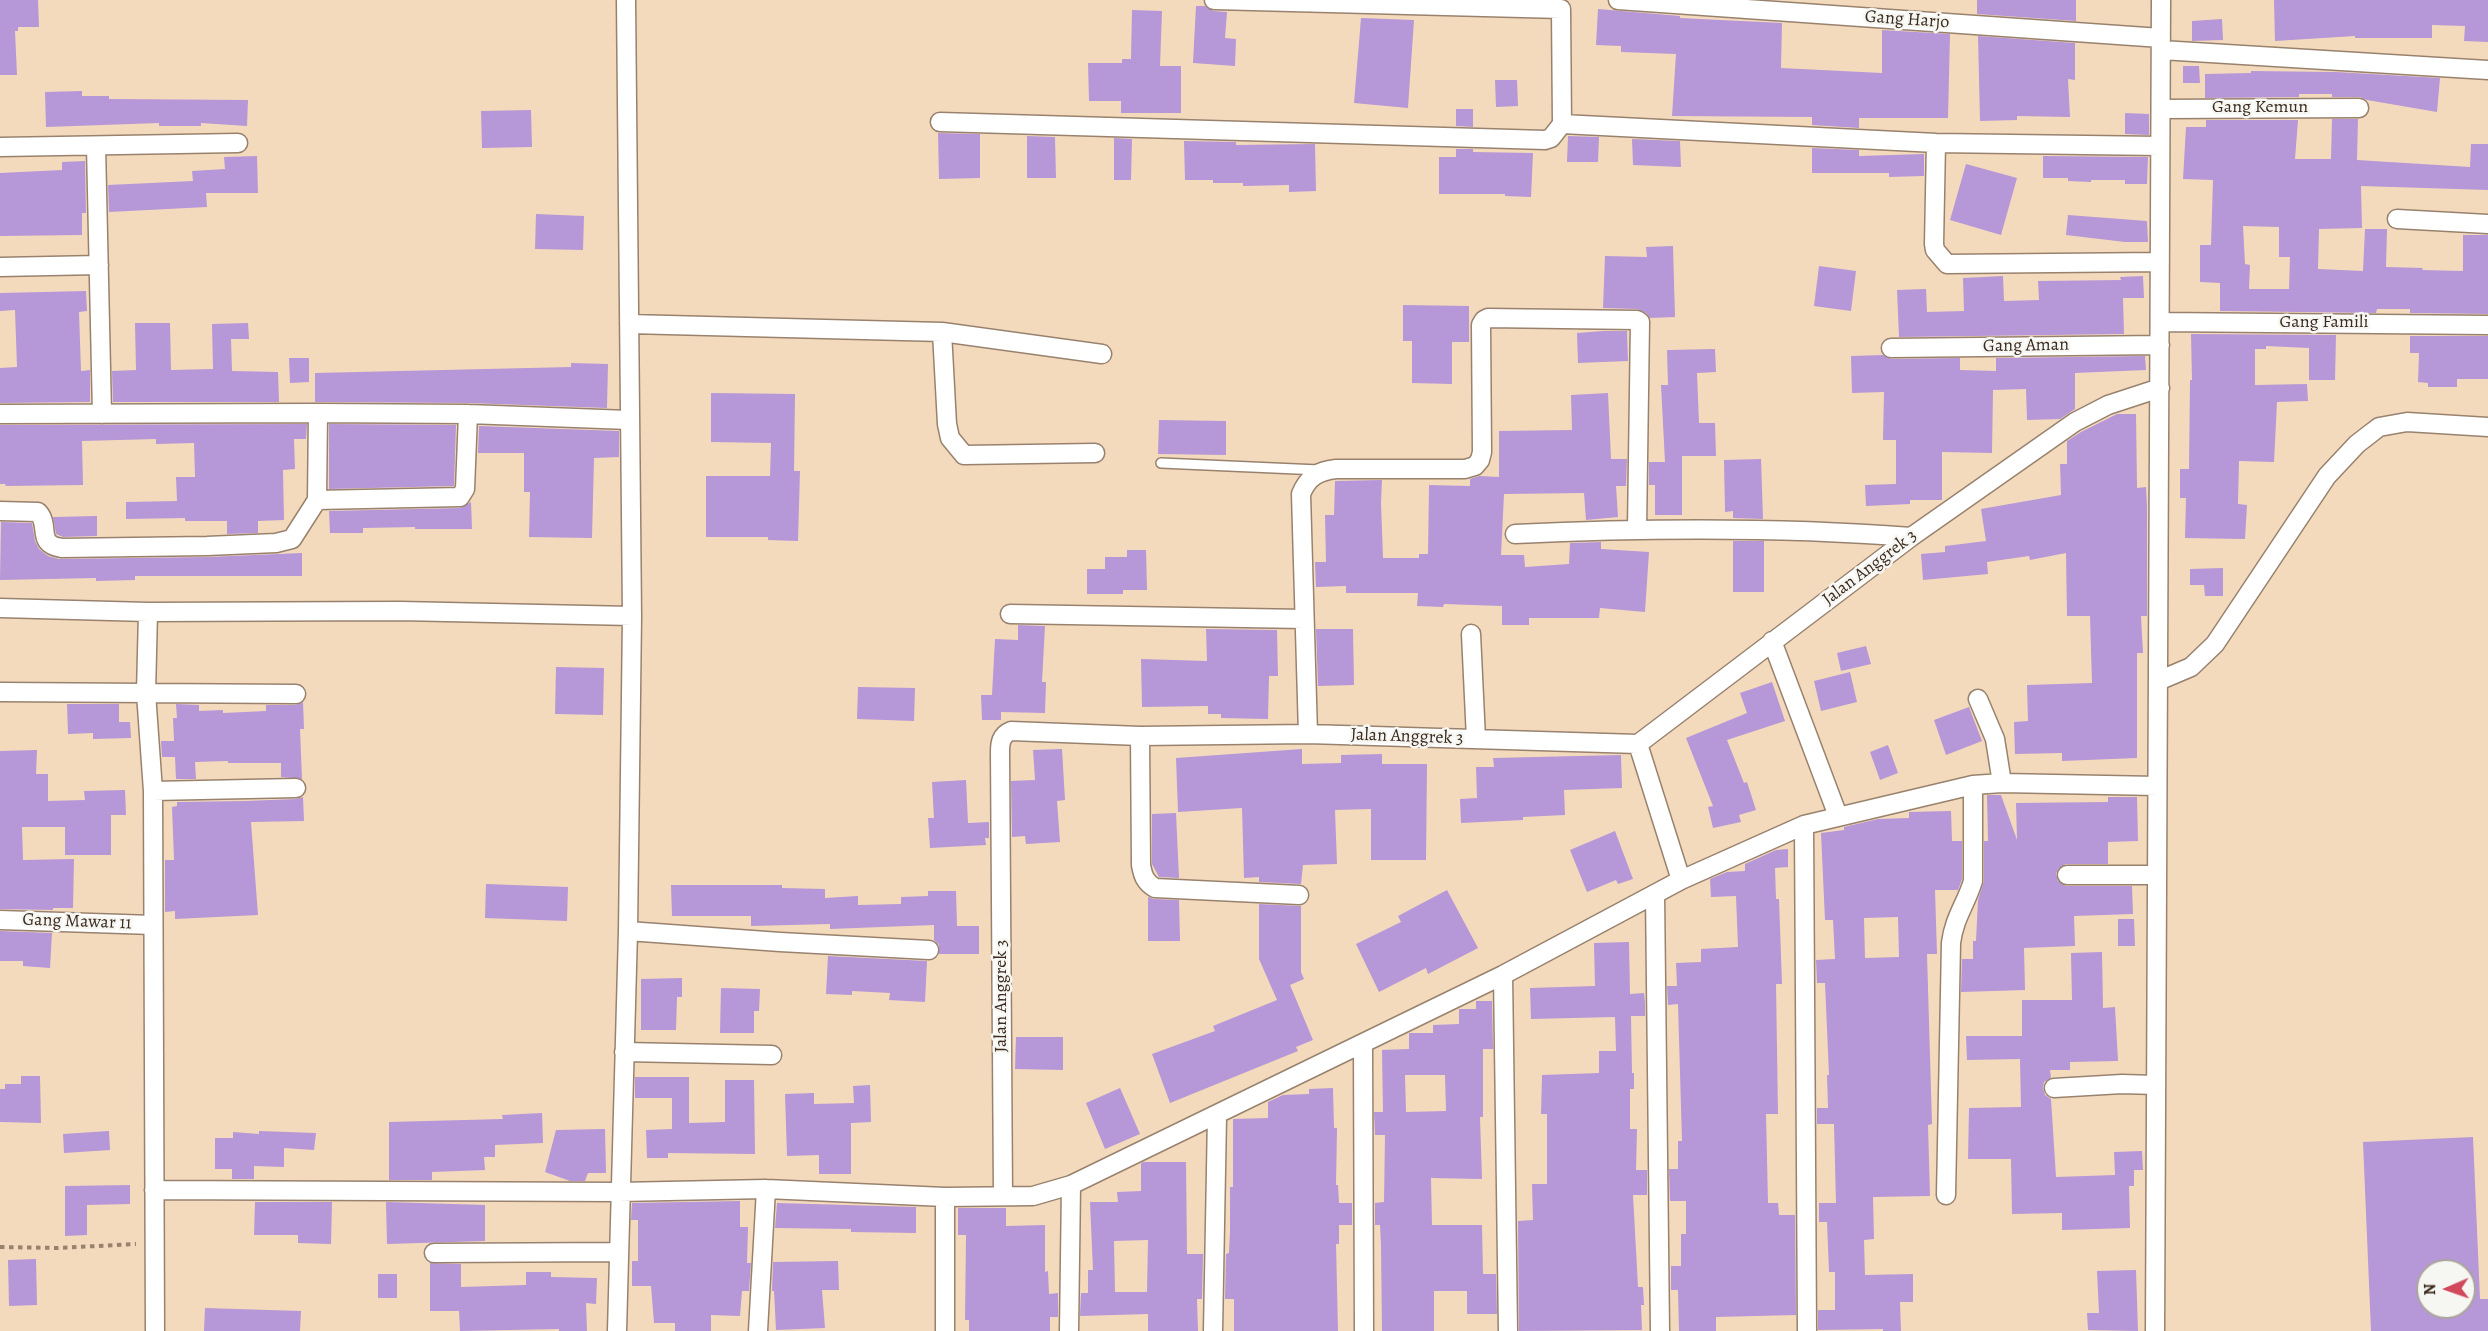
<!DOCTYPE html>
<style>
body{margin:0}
#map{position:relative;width:2488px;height:1331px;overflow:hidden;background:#f4dabd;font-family:Alegreya,serif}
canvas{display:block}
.north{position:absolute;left:2416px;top:1259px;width:60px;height:60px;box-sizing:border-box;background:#f6f6f2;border:2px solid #aba49d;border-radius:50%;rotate:268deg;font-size:16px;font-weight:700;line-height:24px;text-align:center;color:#3b2a1e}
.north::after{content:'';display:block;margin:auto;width:21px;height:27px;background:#d1495b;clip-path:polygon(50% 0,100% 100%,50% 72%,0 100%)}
</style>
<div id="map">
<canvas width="2488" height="1331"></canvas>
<div class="north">N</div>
</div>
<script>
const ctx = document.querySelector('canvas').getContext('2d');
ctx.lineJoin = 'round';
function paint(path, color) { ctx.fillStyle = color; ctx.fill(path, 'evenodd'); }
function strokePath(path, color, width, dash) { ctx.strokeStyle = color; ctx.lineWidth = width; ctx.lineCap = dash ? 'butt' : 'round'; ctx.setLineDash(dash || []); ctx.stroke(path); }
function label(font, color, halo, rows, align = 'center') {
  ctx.font = font + ' Alegreya,serif'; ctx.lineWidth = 5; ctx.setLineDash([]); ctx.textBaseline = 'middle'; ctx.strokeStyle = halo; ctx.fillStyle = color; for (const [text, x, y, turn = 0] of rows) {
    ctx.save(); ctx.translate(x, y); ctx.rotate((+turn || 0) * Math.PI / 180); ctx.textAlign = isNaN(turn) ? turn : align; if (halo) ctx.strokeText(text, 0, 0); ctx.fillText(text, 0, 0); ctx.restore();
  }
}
paint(new Path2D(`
 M0 0H38L39 27H18V31H15L17 75H0Z
 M1977 0H2076V21L1977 14Z
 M2274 0H2488V42L2464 41 2465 26 2432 25V38H2355V36L2275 41Z
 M1196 6H1205L1213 11 1227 12 1225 38 1236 39 1235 66 1193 63Z
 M1598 9 1680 16V18L1782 23 1781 68 1882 73V30L1950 34 1948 118H1859V128L1812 125V117L1672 116 1676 54 1621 52V46L1596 45Z
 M1132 10 1162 11 1160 66H1181V113H1121V101H1089L1088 63H1122V59H1131Z
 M1361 18 1414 20 1408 108 1354 103Z
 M2222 19 2223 40 2192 41V21Z
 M1978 36 2075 43V80L2068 79 2070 117 2017 116V120L1980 121Z
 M2183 66H2199L2200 83H2183Z
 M2251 71 2336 72 2440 78 2437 112 2367 100 2360 97H2332V94H2299V97L2205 98V74L2251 73Z
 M1495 80H1517L1518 106 1496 107Z
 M82 91V96H109V99L248 100 247 126 201 123V126H159V123L46 127 45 92Z
 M1456 109H1473V127L1456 126Z
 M531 110 532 147 482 148 481 111Z
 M2125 113 2149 114V135L2125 134Z
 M2332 119H2358L2357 160 2470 167 2471 144H2488V190L2361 186 2362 228 2319 229 2318 269 2363 271 2365 229H2387L2386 267 2423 268 2422 270 2463 271V235H2488V314L2410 313V309H2377L2376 313 2220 311V283L2200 282V245H2211L2213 180 2183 179 2186 127H2206V120H2298L2295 159H2331ZM2243 226 2279 227V257H2290L2289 289H2249L2250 265 2245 264Z
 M938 133 980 134V178L939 179Z
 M1027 136 1055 137 1056 178H1027Z
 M1568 136 1599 137 1598 162H1567Z
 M1114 138 1132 139 1131 180H1114Z
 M1632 139 1680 141 1681 167 1633 165Z
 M1184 141 1236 142V145L1315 144 1316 191 1289 192V185L1243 186V183H1213V180H1185Z
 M1812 148 1859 150V156L1924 154V176L1889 177V173H1812Z
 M1456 149H1473V152L1533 153 1531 197 1505 196V194H1439V157H1456Z
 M257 156 258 193H206L207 207 109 212 108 185 193 181 192 171 225 169 224 157Z
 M2043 156 2148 157 2147 184H2125V180H2091V182L2068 181V178H2043Z
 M85 161 86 213H82V235L0 236V173L62 170V162Z
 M1966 164 2017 178 2001 235 1950 220Z
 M536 214 584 216 583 250 535 249Z
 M2068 215 2147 221 2148 242H2125L2066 235Z
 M1673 246 1675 317 1650 318 1646 313 1637 309 1603 308 1605 256 1647 257 1646 247Z
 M1819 266 1856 271 1851 311 1814 306Z
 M2003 276 2004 301 2039 300 2038 281 2121 280 2120 277 2143 276 2144 298H2123L2124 334 1899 337 1897 290 1926 289 1927 312 1964 311 1963 278Z
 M86 291 87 311 79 312 81 371 90 370V402L0 403V368L17 367 15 310 0 311V293Z
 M1403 305 1469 306V342H1452V384L1412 383V341H1403Z
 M135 323H170L171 370 213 369 212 324 248 323 249 339H231L232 371 278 372 279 402H113L112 371 136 370Z
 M1603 331H1627L1628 361 1578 363 1577 333Z
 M2191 334 2336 335 2335 380H2309V348L2266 346V349H2255V385L2307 384 2308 401 2277 402 2274 462 2239 461 2238 504 2247 505 2245 539 2185 538 2186 498H2180V469H2189L2190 380H2192Z
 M2410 336H2488V379H2457V387H2428V383L2418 382 2419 353H2410Z
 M1715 349 1716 372 1697 373 1699 423H1715L1716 456H1682V515H1655V485H1649V462H1665L1661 385H1668L1667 350Z
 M1883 355 1891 359 1960 358V370L1996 371V358L2145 356 2146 370 2075 373V409L2060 419 2027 420 2026 389 1993 390 1992 453 1942 452V500H1910V504L1866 506 1865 485 1896 484V440H1883L1884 392 1852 393 1851 356Z
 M289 358H309V382L290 383Z
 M571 363 608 364 607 408 468 403 315 402V373L571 367Z
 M711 393 795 394 794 471H800L798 541 768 540V537H706V476H770L771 443 711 442Z
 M1608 393 1611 459H1627L1626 486H1616L1618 517 1586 520 1584 493 1504 494 1501 555H1524L1525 567 1569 564 1570 543 1601 542V549L1649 552 1645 612 1600 608 1599 618H1529V625H1502V606L1444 604 1443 607 1417 606 1418 593H1346V586L1316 587 1315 562H1326L1325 515H1334L1335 481 1382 480 1381 503 1383 558H1419V554H1428L1429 485 1470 486V479L1479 476 1499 477V431L1572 430 1571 395Z
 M2117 414H2136L2137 488 2146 487 2147 506V616H2141L2143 653H2137V758L2062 761V753L2015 754 2014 722 2028 721 2027 685 2092 683 2090 616H2067L2066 553 2030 560 2029 556 1987 562 1988 574 1923 580 1921 554 1945 552V546L1986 541 1981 509 2061 495 2060 464H2067V441L2081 432Z
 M1159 420 1226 421V455L1158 454Z
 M307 424 306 439H294L295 469 283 470 284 520 258 521V533L227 534V521H185V518L126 519V502L177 501 176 477H195L194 443 156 444V439L82 441 83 485 6 486 5 484H0V425Z
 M329 424 456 425 454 486 329 489Z
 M479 426 619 431V457L594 458 592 538 529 537 530 492H524V453H478Z
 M1761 459 1763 519 1733 518V511L1725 512 1724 460Z
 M471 502 472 529H415V527L363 528V533H330L329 511 460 508Z
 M97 516V536L63 537 56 534 53 517Z
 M1 522 32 523 35 541 39 549 48 556 59 559 207 557 302 553V576H135V580L96 581V578L0 580Z
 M1733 541H1764V592H1733Z
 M1127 550H1146L1147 590H1123V594H1087V569H1105V557H1127Z
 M2223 568V596H2205L2204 585H2190V569Z
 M1018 625 1045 626 1042 682H1046L1045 713 1001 712V720H982L981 695H992L995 639 1018 640Z
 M1206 629 1277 630 1278 676H1269L1268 719 1221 718V714H1208V706L1142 707 1141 659 1207 661Z
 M1316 629H1353L1354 685 1318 686Z
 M1866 646 1871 664 1841 671 1837 653Z
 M556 667 604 668 603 715 555 714Z
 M1850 672 1857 702 1821 711 1814 681Z
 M1772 682 1785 721 1727 740 1744 783 1747 782 1756 810 1739 815 1741 822 1713 828 1708 807 1713 806 1686 738 1747 713 1740 693Z
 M858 687 915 688 914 721 857 719Z
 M303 702 304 729H300L302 779 281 777V763H228V761L195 762 196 779H176L175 757H162L161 741H174L173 718H177L176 704 199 705V711L223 710V713L266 711V705H296Z
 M67 704H119V722H130L131 738 93 739V733L68 734Z
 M1969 707 1982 741 1946 755 1934 720Z
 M1888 745 1898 773 1880 780 1870 752Z
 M1062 749 1065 800 1057 801 1060 842 1026 844 1025 836 1012 837 1011 781 1035 780 1033 750Z
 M1302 749V764L1341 763V755L1382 754V764H1427L1426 860H1371V809L1335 810 1337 864 1303 865 1301 884 1259 882V877L1244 878 1242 808 1178 812 1176 758Z
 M37 750 36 774H48V801L85 800 84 791 125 790 126 815H111V855H65V827H22L23 860 74 859 73 908H53V910L0 909V751Z
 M1621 755 1622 788 1564 790 1565 815 1523 817V820L1461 823 1460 799 1477 798 1476 767H1494L1493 758Z
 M966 780 968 823 989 822V838H985L986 845 930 848 928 818H934L932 782Z
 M1987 795H2001L2017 840 2016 803 2108 802V797H2137L2138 841 2108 842V864H2066L2058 869 2056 874 2058 881 2066 886H2132L2133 914 2074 916 2075 946 2024 948 2025 990 1961 992 1962 959H1973V941H1976L1978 900 1984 881V841H1988Z
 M303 797 304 821 251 822 258 915 175 919V911L165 912V860H174L172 807 177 806V802L245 801 296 799Z
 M1951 811 1952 841H1962V879L1958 890H1935L1937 954H1927L1932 1124 1928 1125 1930 1196 1873 1197 1874 1239 1864 1240 1865 1275 1913 1274V1302H1900L1901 1331H1883V1329L1818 1330V1310H1835V1272H1829L1827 1222H1819V1203H1836L1834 1124H1817V1108H1828L1827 1075H1829L1825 983H1817L1816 960 1835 959 1833 920H1825L1821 833 1844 830V827L1878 819 1909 818V812ZM1898 917 1899 957 1865 958 1864 918Z
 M1176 813 1179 878 1159 877 1152 864V814Z
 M1615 831 1633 879 1618 884 1616 880 1587 892 1570 850Z
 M1788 849V867L1775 868 1776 899H1779L1782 984H1776L1778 1114H1766L1768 1203H1778L1779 1215H1795L1796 1315 1716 1317V1331H1679L1678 1290H1671V1266H1681V1234H1686V1201H1670L1669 1169H1678V1141H1682L1678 1004 1668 1005 1667 986H1677L1676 963 1701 962V949L1738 947 1736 896 1711 897 1710 879 1727 872 1745 871V864L1776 850Z
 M486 884 568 887 567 921 485 918Z
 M671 885H782V888L825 889V898L858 896V905L901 904V897L928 896V891H956L957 926H979V954H939V945L934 940V925L830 929V924L751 926V916H672Z
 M1447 890 1478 948 1428 974 1426 968 1379 992 1356 944 1401 922 1398 916Z
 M1148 897 1154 899 1179 900 1180 941H1148Z
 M1259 904 1301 906V972L1304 979 1290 985 1313 1040 1296 1047 1298 1051 1170 1103 1152 1054 1215 1031 1213 1026 1277 1000 1259 959Z
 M2118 919H2134L2135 946H2118Z
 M0 931 52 933 50 968 23 966V961H0Z
 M1629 942 1630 994 1644 993 1645 1003V1016H1631L1632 1073H1634V1089H1630V1129H1637L1636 1170H1647V1195H1633L1638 1287H1643L1644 1305H1641L1642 1330 1519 1331 1518 1221 1533 1220 1532 1184H1547V1114H1541L1542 1075 1599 1073V1051H1616L1615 1017 1531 1019 1530 988 1595 986 1594 943Z
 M2102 952 2103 1008 2115 1007 2118 1061 2070 1062V1070H2050L2051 1078 2044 1082 2043 1088 2045 1095 2051 1099 2056 1177 2115 1175 2114 1152 2142 1151 2143 1170H2134V1186H2129L2130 1228 2062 1230V1213L2012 1214 2011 1159H1968L1969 1108 2021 1107 2020 1059 1967 1060 1966 1036H2022V1000H2072L2071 953Z
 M828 956 927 961 925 1002 889 1000 890 993 852 991V995L826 994Z
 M682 978V997H677L676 1030H641V979Z
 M721 988 760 989 759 1011H754V1033H720Z
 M1476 1001H1492L1493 1049H1483V1117H1480L1482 1179 1431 1178 1432 1225H1482L1483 1274H1496L1497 1314H1467V1291H1434V1331H1382L1381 1245 1380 1225H1375V1203L1384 1202 1385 1135H1375L1374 1112H1383L1382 1050 1409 1049V1033H1433V1025L1459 1024V1009H1476ZM1405 1075H1445L1446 1111 1406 1112Z
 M1016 1037H1063V1070L1015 1069Z
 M21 1076H40L41 1123 0 1122V1089H5V1084H21Z
 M635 1077H689V1123L725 1122V1080H754L755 1154 668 1153V1158H647L646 1130 672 1129V1098H635Z
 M870 1085 871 1122 851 1123V1174H819V1155L787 1156 785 1094 814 1093V1104L854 1103 853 1086Z
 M1120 1088 1140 1134 1105 1149 1086 1103Z
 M1333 1088 1334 1128H1337L1336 1185H1338L1339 1203H1352V1225H1339V1244H1336L1338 1331H1234V1299H1225L1226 1254 1229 1253 1230 1231V1187H1233V1119L1268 1118V1102L1283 1095 1309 1094V1089Z
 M542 1113 543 1143 495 1145V1157H484L485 1170 432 1172V1180H389V1122L503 1119 502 1115Z
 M605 1129 606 1173H588L585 1181H570L545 1172 556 1130Z
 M109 1131 110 1150 64 1153 63 1134Z
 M259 1131 316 1133 314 1150 284 1148V1167L254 1166V1179H232V1169H215V1138H233V1132L259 1134Z
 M2473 1137 2480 1299H2488V1331H2371L2363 1142ZM2428 1271H2464V1307H2428Z
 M1144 1162H1186L1187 1254H1203L1202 1299H1197L1198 1331H1148V1314L1080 1316 1081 1293H1088V1270H1093L1090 1202H1118L1117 1192 1141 1191V1163ZM1148 1240 1147 1292H1115L1114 1241Z
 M130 1185V1204L87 1205V1235L65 1236V1186Z
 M740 1201V1227H748L747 1263H751L749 1291H742L740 1316 711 1315V1331H675V1323H654L651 1286H632V1261H638V1220H631L632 1203Z
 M255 1202H332L331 1244 298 1243V1235H254Z
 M386 1202 485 1205V1241L387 1244Z
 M777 1203 916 1207V1233L851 1232V1229L775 1228Z
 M958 1208H1006V1226L1045 1225V1272L1048 1271 1049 1294 1058 1293V1317H1050V1331H969V1320H965L966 1235H958Z
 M36 1259 37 1305 9 1306 8 1260Z
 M838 1261 839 1290H822L825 1328 776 1330 774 1291H772L773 1262Z
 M430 1263 461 1264V1287L526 1285V1272H551V1277L597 1278 596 1304 586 1303 587 1331H559V1329L460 1331 459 1311H430Z
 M2136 1270 2138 1331 2088 1330 2087 1313H2099L2097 1271Z
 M378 1274H397V1298H378Z
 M205 1308 301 1311 300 1331H204Z`), '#b697d7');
const lane = new Path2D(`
 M1161 463 1319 470`);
const street = new Path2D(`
 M1214 0 1561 9
 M1618 0 2161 38
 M2161 50 2488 70
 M2161 109 2359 108
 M940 122 1545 140 1551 138 1562 124 1561 9
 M1562 124 1936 143 2160 146
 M1936 143 1934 244 1935 250 1947 264 2160 262
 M96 146 102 414
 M0 147 238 143
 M2397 219 2488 224
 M0 267 99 265
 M2160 322 2488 325
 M629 324 942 332 1102 354
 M942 332 947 424 950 438 964 455 1095 453
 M1891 348 2160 345
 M318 413 468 414 629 420
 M0 414 318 413 317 500 292 539 276 543 207 546 62 548C35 544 51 526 38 512L0 511
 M317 500 460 497 465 489 468 414
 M1515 534C1647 528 1779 527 1911 537
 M0 608 148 612 400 611 632 616
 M148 612 146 693 153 791 155 1331
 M1010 614 1304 619
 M1471 634 1476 739
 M1772 641 1838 816
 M2158 681 2191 667 2215 644 2327 476 2357 444 2370 434 2379 427 2407 422 2488 427
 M0 692 296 694
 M1978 699 1995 739 2002 783
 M1308 734 1301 494C1308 477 1318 471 1336 469H1465L1475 466 1480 460 1482 452 1481 325 1484 320 1488 318 1637 320 1640 322 1637 529
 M1140 736 1141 865C1143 876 1145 882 1155 888L1299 895
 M1638 744 1681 880
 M153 791 296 788
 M1804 825 1807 1331
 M2067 875H2157
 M1655 894 1660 1331
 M0 920 153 925
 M628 931 780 942 929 950
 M1503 975 1508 1331
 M1363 1045 1364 1331
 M624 1052 772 1055
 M2054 1088 2122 1084 2156 1085
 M154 1190 619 1192 766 1189 945 1197 1033 1196 1071 1185 1503 975 1681 880 1804 825 1973 785 2002 783 2157 786
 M1003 1195 1000 752C1000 743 1001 735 1011 731L1140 736 1308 734 1638 744 1911 537 2075 422 2108 405 2160 388
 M1946 1195 1951 943C1954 918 1966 904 1973 881V785
 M434 1253 619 1252
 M617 1331 628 931 632 616 626 0
 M758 1331 766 1189
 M945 1331V1197
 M1069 1331 1071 1185
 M1213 1331 1217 1116
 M2155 1331 2161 0`);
strokePath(lane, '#98826e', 12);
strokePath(street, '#98826e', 21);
strokePath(new Path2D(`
 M0 1247 58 1248 136 1244`), '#98826e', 4, [4.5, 4.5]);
strokePath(lane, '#fff', 9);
strokePath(street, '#fff', 18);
label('18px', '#3b2a1e', '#f6f6f2', [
 ["Gang Harjo",1907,20,4],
 ["Gang Kemun",2260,108],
 ["Gang Famili",2324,323],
 ["Gang Aman",2026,346,-1],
 ["Jalan Anggrek 3",1870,568,-37],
 ["Jalan Anggrek 3",1407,737,2],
 ["Gang Mawar 11",77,922,2],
 ["Jalan Anggrek 3",1002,996,-90]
]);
</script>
